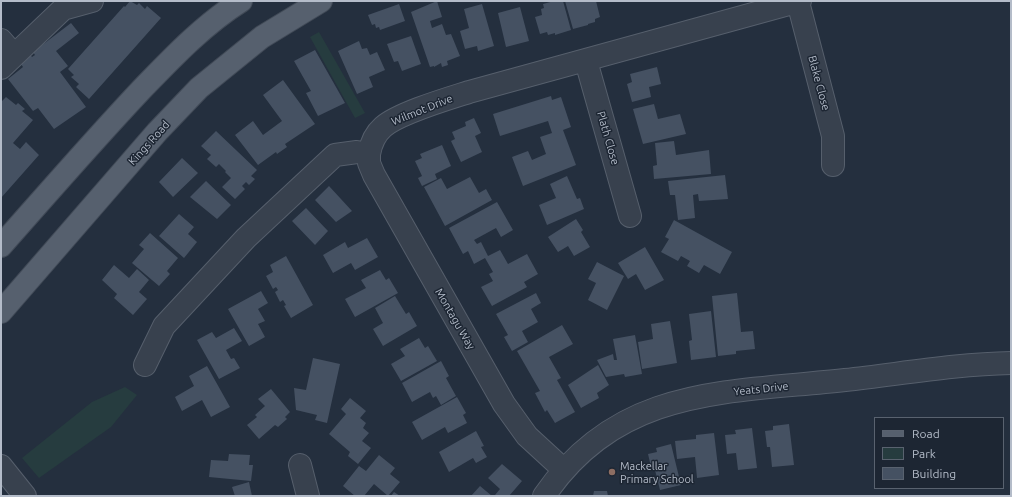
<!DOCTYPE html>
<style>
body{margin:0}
#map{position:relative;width:1012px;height:497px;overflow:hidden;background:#242f3e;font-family:Ubuntu,sans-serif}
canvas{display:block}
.frame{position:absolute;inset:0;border:2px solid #b4bcc9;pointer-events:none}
.legend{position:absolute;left:874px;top:417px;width:130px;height:72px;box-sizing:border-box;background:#1d2633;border:1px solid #59626f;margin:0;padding:5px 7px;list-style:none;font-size:12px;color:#b4bcc9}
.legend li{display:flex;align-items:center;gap:8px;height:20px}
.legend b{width:20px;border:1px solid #59626f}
</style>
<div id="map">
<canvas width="1012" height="497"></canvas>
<div class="frame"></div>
<ul class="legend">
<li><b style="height:5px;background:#56606e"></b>Road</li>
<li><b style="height:11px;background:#263c3f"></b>Park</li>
<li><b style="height:11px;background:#455162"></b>Building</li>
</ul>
</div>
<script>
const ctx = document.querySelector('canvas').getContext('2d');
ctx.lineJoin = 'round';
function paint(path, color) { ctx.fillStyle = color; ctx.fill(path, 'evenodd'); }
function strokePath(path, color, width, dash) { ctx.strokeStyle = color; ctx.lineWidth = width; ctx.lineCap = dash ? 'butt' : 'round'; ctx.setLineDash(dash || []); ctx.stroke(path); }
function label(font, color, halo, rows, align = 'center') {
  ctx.font = font + ' Ubuntu,sans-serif'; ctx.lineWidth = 3; ctx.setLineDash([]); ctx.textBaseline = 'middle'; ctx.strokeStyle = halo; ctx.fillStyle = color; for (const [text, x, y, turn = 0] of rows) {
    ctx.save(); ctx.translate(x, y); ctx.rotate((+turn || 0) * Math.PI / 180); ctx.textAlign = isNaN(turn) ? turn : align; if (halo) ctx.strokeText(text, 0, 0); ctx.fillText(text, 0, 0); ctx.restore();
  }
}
paint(new Path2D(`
 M319 32 365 113 355 118 310 37Z
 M125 387 137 395 111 427 39 478 22 458 92 402Z`), '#263c3f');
paint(new Path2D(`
 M130 1 137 5 139 3 145 9 147 6 161 18 89 99 76 87 79 84 71 77 74 75 68 69 124 6 125 7Z
 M437 1 442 17 430 21 432 28 442 24 446 35 451 34 460 56 447 61 448 65 442 67 441 63 434 67V66L430 67 411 12Z
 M554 1H563L571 30 555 35V33L548 35 547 32 540 34 535 17 542 15 541 9 544 8 543 4Z
 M565 1H590V2L596 1 600 17 595 19V22L588 24V25L573 29Z
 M399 4 405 21 380 30 379 27 376 28 375 24 372 25 368 15Z
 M482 4 494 46 478 51 477 46 465 49 460 31 469 28 464 9Z
 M520 7 529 41 506 47 498 13Z
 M71 23 79 33 56 51 68 66 60 72 86 107 54 129 38 108 33 111 8 79 23 67 19 61 29 53 32 57 35 55 33 52Z
 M411 36 421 64 402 71 398 61 394 62 387 44Z
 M359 41 362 49 367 48 370 55 377 52 385 70 369 77 373 87 357 94 338 51Z
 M315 50 345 103 318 116 306 93 311 91 294 61Z
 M657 67 661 84 649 87 651 97 632 102 627 84 632 82 630 74Z
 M283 80 315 124 285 144 287 147 277 154 276 152 258 165 235 135 253 121 263 135 282 121 263 95Z
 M551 96 552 100 561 97 571 127 563 130 576 165 523 186 512 157 528 151 532 160 546 154 540 137 552 133 548 121 500 136 493 114Z
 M6 97 16 105 18 103 25 109 22 111 33 120 13 143 20 149 26 142 39 155 1 198V102Z
 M654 104 658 119 680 114 686 134 643 144 633 109Z
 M474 118 481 133 475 136 482 152 461 162 451 141 455 139 452 132 466 126 465 122Z
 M216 131 257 170 251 176 255 179 249 185 246 182 242 186 245 189 235 199 222 187 231 178 225 172 226 171 219 164 216 167 207 159 211 155 201 146Z
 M674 141 676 155 709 150 711 174 654 179 653 166 657 165 655 143Z
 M442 145 451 166 435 174 437 179 422 186 418 178 422 176 415 161 422 158 420 154Z
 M182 158 198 173 173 197 159 182Z
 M725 175 728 199 699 201 698 194 693 195 695 218 678 220 675 195H670L668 181Z
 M567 176 577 199 580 198 584 209 547 225 539 205 556 198 550 184Z
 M470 177 479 193 486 189 492 200 445 226 424 187 441 178 447 189Z
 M206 181 231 205 217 219 190 197Z
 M329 186 352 211 336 222 315 200Z
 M497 202 513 230 501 237 496 228 474 240 477 244 481 242 488 256 500 250 508 264 527 254 538 274 524 282 527 287 492 306 481 287 493 281 489 274 493 272 485 258 474 264 468 251 463 254 449 228Z
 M306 208 328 231 315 245 292 221Z
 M179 214 194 227 188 234 197 242 184 258 159 236Z
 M576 219 583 230 581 232 590 247 574 256 568 246 558 252 548 237Z
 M674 220 732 252 720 274 704 265 699 273 687 266 690 261 681 256 678 261 661 252 669 239 665 237Z
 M150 233 178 258 167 271 170 274 159 286 132 263 144 249 139 245Z
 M367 238 378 257 355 270 351 263 333 273 323 255 345 242 348 248Z
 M645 247 664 280 645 290 636 274 628 279 618 263Z
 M286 256 313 305 291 318 284 306 286 305 283 300 280 302 275 292 278 290 276 287 273 289 266 276 273 272 270 265Z
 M597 262 624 276 607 310 588 300 596 283 588 279Z
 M114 265 129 278 137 269 149 280 139 292 147 299 133 315 114 298 117 294 102 280Z
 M380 270 386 280 389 278 398 293 355 317 345 299 366 288 361 280Z
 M261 291 268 303 258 309 265 321 258 324 265 337 249 346 228 309Z
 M536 293 541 303 531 309 538 322 522 331 528 342 512 351 504 337 508 335 496 314Z
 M737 293 741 332 753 331 755 349 736 351V354L718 356 712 296Z
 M395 296 406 314 409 312 417 326 383 346 373 329 383 323 375 308Z
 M711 311 716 357 691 360 689 341 692 340 689 314Z
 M670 321 677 363 642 369 638 342 653 339 651 324Z
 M562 325 573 344 549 357 561 378 557 380 575 412 555 423 547 410 545 412 535 393 540 391 517 351Z
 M234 328 242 341 226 350 231 359 234 358 240 368 219 379 197 340 212 332 216 338Z
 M635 335 642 374 625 377 624 374 606 377 597 360 613 354 614 360H617L613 339Z
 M419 338 425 348 428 346 437 361 401 381 391 364 405 356 400 349Z
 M313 358 340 364 327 423 315 420 317 415 296 410 294 388 306 390Z
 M441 361 449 376 446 378 456 396 441 405 436 396 433 398 430 392 412 402 402 383Z
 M598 365 609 385 597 393 599 398 581 408 568 385Z
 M207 366 230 407 211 417 202 400 182 411 175 397 194 386 189 376Z
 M271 389 290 412 285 417 287 419 278 427 275 425 259 439 247 425 257 417 255 415 265 406 258 399Z
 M457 397 466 413 463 415 467 423 448 433 445 427 422 440 412 422Z
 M350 398 366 411 360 418 366 423 363 428 369 433 362 441 371 448 358 464 348 456 350 452 329 434 346 414 341 409Z
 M789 424 794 465 772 467 770 447H767L765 431 773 430V426Z
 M752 428 757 468 738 470 736 453 727 454 725 435 736 434 735 430Z
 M476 431 484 446 481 447 487 457 476 463 473 458 449 472 439 452Z
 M714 433 719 475 697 478 695 457 677 459 675 441 696 439V435Z
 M671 444 681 485 660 490 655 470 652 471 648 454 657 452 656 448Z
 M229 454 250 455 249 465H253L251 481 209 477 211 460 228 461Z
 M379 455 395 468 390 474 400 482 388 496 374 484 364 496H355L343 486 359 466 366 471Z
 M502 464 522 481 509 496H496L495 495 500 489 488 478Z
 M249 482 252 496H235L232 487Z
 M480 486 492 496H471Z
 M594 491H607L608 496H593Z
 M394 492 400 496H391Z`), '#455162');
const minor = new Path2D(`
 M798 2 833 136V165
 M1 40 14 55
 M586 61 630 216
 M1 68 63 9 92 1
 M369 154V163L374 175 504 404 527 436 564 470
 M145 365 164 326 246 238 335 155 357 152 369 154C371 143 375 134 383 127 399 113 447 99 469 92L800 1
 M300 465 308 496
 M1 466 25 496
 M544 496C619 386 727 393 845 380 900 374 956 364 1011 363`);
const major = new Path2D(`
 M1 246C47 194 93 141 141 90 172 58 203 25 241 1
 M1 312 157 132 199 88 262 37 321 1`);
strokePath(minor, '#565f6c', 24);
strokePath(major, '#414a57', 24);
strokePath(minor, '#38414e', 22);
strokePath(major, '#56606e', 22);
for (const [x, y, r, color] of [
 [612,472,4,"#8d6e63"]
]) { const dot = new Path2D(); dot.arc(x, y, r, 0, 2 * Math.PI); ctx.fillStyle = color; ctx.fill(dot); strokePath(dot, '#1d2633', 1.5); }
label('11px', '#b4bcc9', '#1d2633', [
 ["Blake Close",819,83,75],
 ["Wilmot Drive",422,110,-22],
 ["Plath Close",608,138,74],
 ["Kings Road",149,143,-48],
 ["Montagu Way",455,319,60],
 ["Yeats Drive",761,389,-6]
]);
label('11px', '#b4bcc9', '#1d2633', [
 ["Mackellar",620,466],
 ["Primary School",620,479]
], 'left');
</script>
